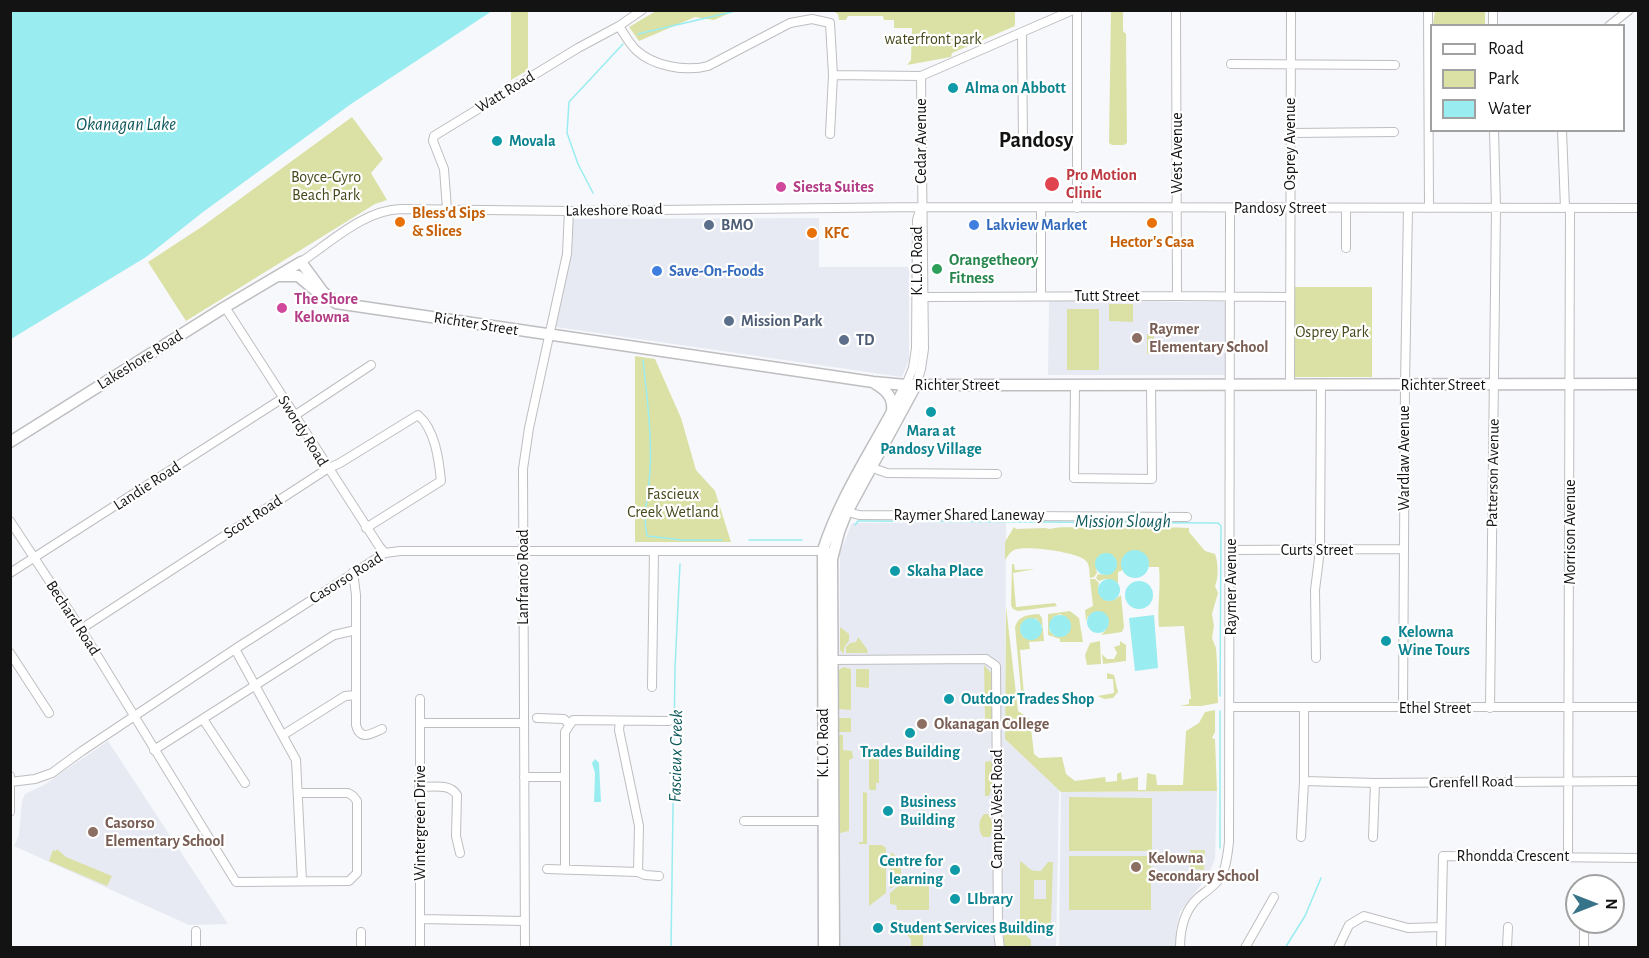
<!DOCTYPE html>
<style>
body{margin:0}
#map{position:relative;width:1649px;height:958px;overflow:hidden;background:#f7f8fb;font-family:"Alegreya Sans",sans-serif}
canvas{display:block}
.frame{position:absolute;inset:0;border:12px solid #131314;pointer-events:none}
.legend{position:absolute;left:1430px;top:24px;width:195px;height:108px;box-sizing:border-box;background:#fff;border:2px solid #a1a1a1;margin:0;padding:8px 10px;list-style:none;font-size:18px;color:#131314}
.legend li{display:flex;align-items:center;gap:12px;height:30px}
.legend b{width:30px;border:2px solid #a1a1a1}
.north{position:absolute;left:1565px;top:874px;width:60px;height:60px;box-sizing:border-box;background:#fff;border:2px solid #a1a1a1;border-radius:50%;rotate:90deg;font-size:16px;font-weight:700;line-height:24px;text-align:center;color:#131314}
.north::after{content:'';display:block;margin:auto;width:21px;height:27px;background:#37748a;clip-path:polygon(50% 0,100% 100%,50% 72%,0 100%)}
</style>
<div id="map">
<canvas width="1649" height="958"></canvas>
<div class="frame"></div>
<ul class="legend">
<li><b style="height:8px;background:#fff"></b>Road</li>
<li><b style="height:16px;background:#dbe1a5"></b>Park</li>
<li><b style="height:16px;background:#99ecf0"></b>Water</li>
</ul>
<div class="north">N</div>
</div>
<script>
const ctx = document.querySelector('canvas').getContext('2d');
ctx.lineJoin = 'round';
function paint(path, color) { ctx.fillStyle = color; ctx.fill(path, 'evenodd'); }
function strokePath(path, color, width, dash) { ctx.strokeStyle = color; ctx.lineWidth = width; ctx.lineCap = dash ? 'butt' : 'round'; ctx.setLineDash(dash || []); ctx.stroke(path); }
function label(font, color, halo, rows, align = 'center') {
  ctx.font = font + ' "Alegreya Sans",sans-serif'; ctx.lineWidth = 4.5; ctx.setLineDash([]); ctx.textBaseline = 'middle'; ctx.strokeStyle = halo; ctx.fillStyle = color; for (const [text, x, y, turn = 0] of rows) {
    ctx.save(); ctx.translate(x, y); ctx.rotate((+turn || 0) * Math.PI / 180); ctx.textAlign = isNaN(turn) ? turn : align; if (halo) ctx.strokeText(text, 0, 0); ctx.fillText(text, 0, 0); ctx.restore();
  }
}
paint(new Path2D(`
 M819 218V267H909V360L902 377 556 327 567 273 572 219Z
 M1049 301 1226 302V375H1048Z
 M1006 522 1005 739 1059 789 1056 947 838 948 840 553 852 523Z
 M108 741 228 924 189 925 14 846 19 835 22 801 25 794 44 785Z
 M1217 791 1215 859 1208 876 1180 912 1176 929V947L1059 948 1061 792Z`), '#e8eaf3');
paint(new Path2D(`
 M511 11H528V70L511 80Z
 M656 11V10L734 11 714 20 695 17 639 41 629 27Z
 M833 11H1015V26L952 53 951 57 907 65 911 60 912 28H894V20H884L883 16H848L846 20H839L838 14Z
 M1111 11H1123V31L1126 34 1127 143 1124 145H1112L1109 143Z
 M1435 11H1485V24H1433Z
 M352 117 383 159 371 173 387 200 375 204 186 321 148 262 203 226Z
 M1293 287H1372V377H1293Z
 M1109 304H1133V322L1109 321Z
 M1067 309H1099V370H1067Z
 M1147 334H1154V354H1147Z
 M635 356 655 359 681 418 696 470 715 491 731 542H635Z
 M1014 527 1016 529 1045 528 1050 529C1062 525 1088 529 1101 529 1130 529 1160 526 1189 528V532L1205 551 1215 554C1218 562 1219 577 1215 586L1218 593 1212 614 1214 626 1212 638 1216 648 1217 663 1218 703 1201 706H1180L1189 704V699H1191L1184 626 1159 627C1157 607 1161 587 1159 567H1149V565L1122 566 1123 570 1118 572V583L1105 579 1099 581 1096 578 1098 574 1104 575 1096 568 1097 573 1094 577 1090 578C1089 571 1090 564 1085 560 1076 552 1025 545 1014 550 1010 552 1007 557 1005 560V542Z
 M1012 564H1014L1015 570 1035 569 1013 573 1016 607 1055 603 1057 606 1018 611 1013 609 1011 605Z
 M1090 579H1095L1099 583 1098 587 1107 601 1114 600 1121 595 1124 627 1122 632 1101 635 1106 630 1088 616 1086 621 1085 610 1093 606Z
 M1006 606 1018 711 1030 719 1034 754 1039 758 1062 757 1066 774 1075 781 1105 777 1106 782 1117 781V774L1121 772 1122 780 1138 777V790H1146L1147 773 1156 775 1157 785H1183L1186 731 1199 723 1205 712 1215 710V732L1212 738 1215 739 1217 791 1061 792 1005 739Z
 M1070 611 1079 618 1083 642H1060V639L1048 635V614ZM1060 614 1069 620 1054 636 1049 630 1053 617Z
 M1039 614 1042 618 1044 641 1029 642 1030 649 1020 650 1025 706 1022 702 1015 627C1019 615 1028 615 1039 614ZM1036 618 1043 627 1023 637 1020 630Z
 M840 627 849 634V641L845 646 843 654 840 650Z
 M858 637 867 649 868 653H846V647L850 643 856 642Z
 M1100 641 1101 664 1087 665 1085 655 1090 643Z
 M1120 641 1126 645V661L1103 664 1102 654 1107 659H1114L1117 653 1114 647 1120 645Z
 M984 665 991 673 992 719H985Z
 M843 667 851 669V710L838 709 839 670Z
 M856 669H869V688L856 687Z
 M1107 673 1114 675 1118 692 1113 698 1104 699 1098 696 1114 693 1113 679H1107Z
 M838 718H851V732H838Z
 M838 735H843V750L852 751 853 758 849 760V831L840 833 838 827Z
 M869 758H879V783H876V790H870L869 788Z
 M990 761 992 763V787L989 796H985V762Z
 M863 792 867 793V844H859V842H863Z
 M1069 797 1152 798V851H1069Z
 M984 814H989C993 821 993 829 990 837H983C978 831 978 820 984 814Z
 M869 845H882L886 848V893L869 906Z
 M57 849 66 857 112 876 107 886 49 861 53 850 56 851Z
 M1190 850H1205L1204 870 1190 869Z
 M891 852 901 861V881L890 889Z
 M1069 856H1151V910H1069Z
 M1020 861C1028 866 1029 872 1041 871L1048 862H1053L1051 924H1020ZM1034 880H1046V899H1034Z
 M901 884H929V910H897L896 905 890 904V893Z
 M901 923H923V947H911V939L904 932 901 931Z
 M1022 932 1031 940V947H1003L1004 934Z`), '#dbe1a5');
paint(new Path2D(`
 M11 10H492V11L351 104 203 212 146 257 11 339Z
 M1121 564a14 14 0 1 1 28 0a14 14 0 1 1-28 0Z
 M1095 564a11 11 0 1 1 22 0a11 11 0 1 1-22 0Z
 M1098 590a11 11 0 1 1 22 0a11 11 0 1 1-22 0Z
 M1125 595a14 14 0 1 1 28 0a14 14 0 1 1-28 0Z
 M1087 622a11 11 0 1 1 22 0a11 11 0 1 1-22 0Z
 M1049 626a11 11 0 1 1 22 0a11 11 0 1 1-22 0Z
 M1154 615 1158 668 1135 671 1129 618Z
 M1020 629a11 11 0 1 1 22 0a11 11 0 1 1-22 0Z
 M595 759 599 763 601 802H594L595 773 592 763Z`), '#99ecf0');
strokePath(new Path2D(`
 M638 34 740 10
 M593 193 578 164 567 133 569 102 623 44
 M643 360C647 397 652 434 650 471 649 494 642 514 647 536L682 540H722
 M855 525 858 521H865L1218 523 1221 526 1220 696
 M749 540H802
 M1220 848V711
 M671 948 675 668 680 564
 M1285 948 1305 916 1321 878`), '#99ecf0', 1.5);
const minor = new Path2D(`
 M1176 10 1177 296
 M1428 10 1429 208
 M619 26C624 34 629 43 636 50 653 66 685 72 708 66L790 23 812 19 830 23 833 75 830 134
 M1493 26V10
 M1609 26 1629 10
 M1022 32 1023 144
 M1231 64 1395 65
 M833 75 921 76 1073 10
 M1562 130 1565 208
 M1291 133 1394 132
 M1077 208V10
 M447 209 444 169 433 141 434 136 578 48 619 26 642 10
 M1346 248V209
 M301 262C331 242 364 210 401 209L569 211 921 207 1638 208
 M1041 296V208
 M924 297 1177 296 1290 297
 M225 307 379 546 385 553
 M906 385 913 368 916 348 917 220 920 210
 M916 385 921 369 924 349 921 76
 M1075 385 1074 478 1152 479 1151 385
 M1290 385 1291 10
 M294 416 371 365
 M867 466 887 473 997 474
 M848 512 859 515 1187 517
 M10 521 81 629 236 882 349 881 357 873V801L353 796 348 793H298
 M1231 550 1404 549
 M353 572 356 595V725C360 741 371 734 382 729
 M10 573 283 398
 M81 629 327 469 340 463 418 415C435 429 439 460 441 481L366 528
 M235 649 296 760 302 881
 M10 653 49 713
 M1316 658 1315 590 1320 550 1321 385
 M829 660 986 659 996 666 998 932 1000 948
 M652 687 654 551
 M420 699V948
 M1231 707H1638
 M1403 708 1405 385 1408 208
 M1490 708 1496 208 1494 130
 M537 718 564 719 569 724
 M203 719 245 783
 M620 721 619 730 639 826 638 872
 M420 723H524
 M283 735 345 696 356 695
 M154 750 334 635 356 630
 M10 776V812
 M524 777H564
 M1304 781 1375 783 1638 781
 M10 782 35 779 52 773 82 751 235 649 385 553 400 551H827
 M419 787C432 787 450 783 457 795L456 836 460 853
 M744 821H828
 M1301 837 1304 781V707
 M1373 837 1375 783
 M1568 856 1570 208
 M547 869 638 872 645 875 659 876
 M565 870V732L573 720 669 721
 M420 919 525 921
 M1584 929V948
 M196 931V948
 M361 932V948
 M525 948 523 469 529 428 567 254 569 211
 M1180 948C1180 928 1184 910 1199 897 1209 889 1220 882 1224 870 1227 861 1228 851 1229 842L1230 208
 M1245 948 1274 897
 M1338 948 1349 925 1364 916 1408 928 1441 927
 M1441 948 1443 856 1638 858
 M1507 948 1508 927`);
const major = new Path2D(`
 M280 276H298L316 291
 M874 383C886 390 894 397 892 412
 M10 442 225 307 301 262 323 292 336 303 873 382 906 385H1035L1638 384
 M824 948 823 550C842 491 879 440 906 385
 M834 948 832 559 839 532 846 514 916 385`);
strokePath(minor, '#bebec1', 10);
strokePath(major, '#bebec1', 13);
strokePath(minor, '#fff', 8);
strokePath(major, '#fff', 10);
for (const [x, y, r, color] of [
 [953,88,6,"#0f9aa8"],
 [497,141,6,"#0f9aa8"],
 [1052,184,8,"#e0444e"],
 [781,187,6,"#d1479c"],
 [400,222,6,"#e8710a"],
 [1152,223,6,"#e8710a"],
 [709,225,6,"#5c6f8a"],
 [974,225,6,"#3f7fe0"],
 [812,233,6,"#e8710a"],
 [937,269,6,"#2e9e5b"],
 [657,271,6,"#3f7fe0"],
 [282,308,6,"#d1479c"],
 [729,321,6,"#5c6f8a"],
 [1137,338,6,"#8d6e63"],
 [844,340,6,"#5c6f8a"],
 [931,412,6,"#0f9aa8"],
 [895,571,6,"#0f9aa8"],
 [1386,641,6,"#0f9aa8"],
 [949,699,6,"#0f9aa8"],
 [922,724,6,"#8d6e63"],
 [910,733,6,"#0f9aa8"],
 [888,811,6,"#0f9aa8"],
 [93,832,6,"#8d6e63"],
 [1136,867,6,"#8d6e63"],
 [955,870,6,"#0f9aa8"],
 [955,899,6,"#0f9aa8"],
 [878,928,6,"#0f9aa8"]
]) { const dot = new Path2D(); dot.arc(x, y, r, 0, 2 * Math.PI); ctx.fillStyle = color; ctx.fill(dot); strokePath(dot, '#fff', 2); }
label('16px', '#46491b', '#fff', [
 ["waterfront park",933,39],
 ["Boyce-Gyro",326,177],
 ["Beach Park",326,195],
 ["Osprey Park",1332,332],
 ["Fascieux",673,494],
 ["Creek Wetland",673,512]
]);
label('bold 16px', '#0d838f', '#fff', [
 ["Alma on Abbott",965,88],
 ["Movala",509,141],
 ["Mara at",931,431,"center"],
 ["Pandosy Village",931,449,"center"],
 ["Skaha Place",907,571],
 ["Kelowna",1398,632],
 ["Wine Tours",1398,650],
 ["Outdoor Trades Shop",961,699],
 ["Trades Building",910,752,"center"],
 ["Business",900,802],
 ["Building",900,820],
 ["Centre for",943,861,"right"],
 ["learning",943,879,"right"],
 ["LIbrary",967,899],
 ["Student Services Building",890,928]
], 'left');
label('16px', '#131314', '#fff', [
 ["Watt Road",505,92,-31],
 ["Cedar Avenue",921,141,-90],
 ["Osprey Avenue",1290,144,-90],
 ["West Avenue",1177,153,-90],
 ["Pandosy Street",1280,208],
 ["Lakeshore Road",614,210,-1],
 ["K.L.O. Road",917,261,-90],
 ["Tutt Street",1107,296],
 ["Richter Street",476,324,9],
 ["Lakeshore Road",140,360,-32],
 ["Richter Street",957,385],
 ["Richter Street",1443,385],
 ["Swordy Road",303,431,58],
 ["Wardlaw Avenue",1404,458,-90],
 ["Patterson Avenue",1493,473,-89],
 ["Landie Road",147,486,-33],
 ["Raymer Shared Laneway",969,515],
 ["Scott Road",253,517,-33],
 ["Morrison Avenue",1570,532,-90],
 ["Curts Street",1317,550],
 ["Lanfranco Road",523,577,-90],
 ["Casorso Road",346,578,-32],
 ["Raymer Avenue",1231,587,-90],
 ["Bechard Road",73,618,57],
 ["Ethel Street",1435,708],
 ["K.L.O. Road",823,743,-90],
 ["Grenfell Road",1471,782,-1],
 ["Campus West Road",997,809,-90],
 ["Wintergreen Drive",420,823,-90],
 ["Rhondda Crescent",1513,856]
]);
label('bold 16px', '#be3a42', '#fff', [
 ["Pro Motion",1066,175],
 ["Clinic",1066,193]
], 'left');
label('bold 16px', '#b23c85', '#fff', [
 ["Siesta Suites",793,187],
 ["The Shore",294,299],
 ["Kelowna",294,317]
], 'left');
label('bold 16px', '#c56008', '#fff', [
 ["Bless'd Sips",412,213],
 ["& Slices",412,231],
 ["KFC",824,233],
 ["Hector's Casa",1152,242,"center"]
], 'left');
label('bold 16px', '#4e5e75', '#fff', [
 ["BMO",721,225],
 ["Mission Park",741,321],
 ["TD",856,340]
], 'left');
label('bold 16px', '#366cbe', '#fff', [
 ["Lakview Market",986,225],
 ["Save-On-Foods",669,271]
], 'left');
label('bold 16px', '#27864d', '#fff', [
 ["Orangetheory",949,260],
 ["Fitness",949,278]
], 'left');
label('bold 16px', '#785e54', '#fff', [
 ["Raymer",1149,329],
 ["Elementary School",1149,347],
 ["Okanagan College",934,724],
 ["Casorso",105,823],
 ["Elementary School",105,841],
 ["Kelowna",1148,858],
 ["Secondary School",1148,876]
], 'left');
label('italic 18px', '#0e585b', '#fff', [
 ["Okanagan Lake",126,125],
 ["Mission Slough",1123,522],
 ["Fascieux Creek",676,756,-89]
]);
label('bold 22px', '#131314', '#fff', [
 ["Pandosy",1036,140]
]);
</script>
